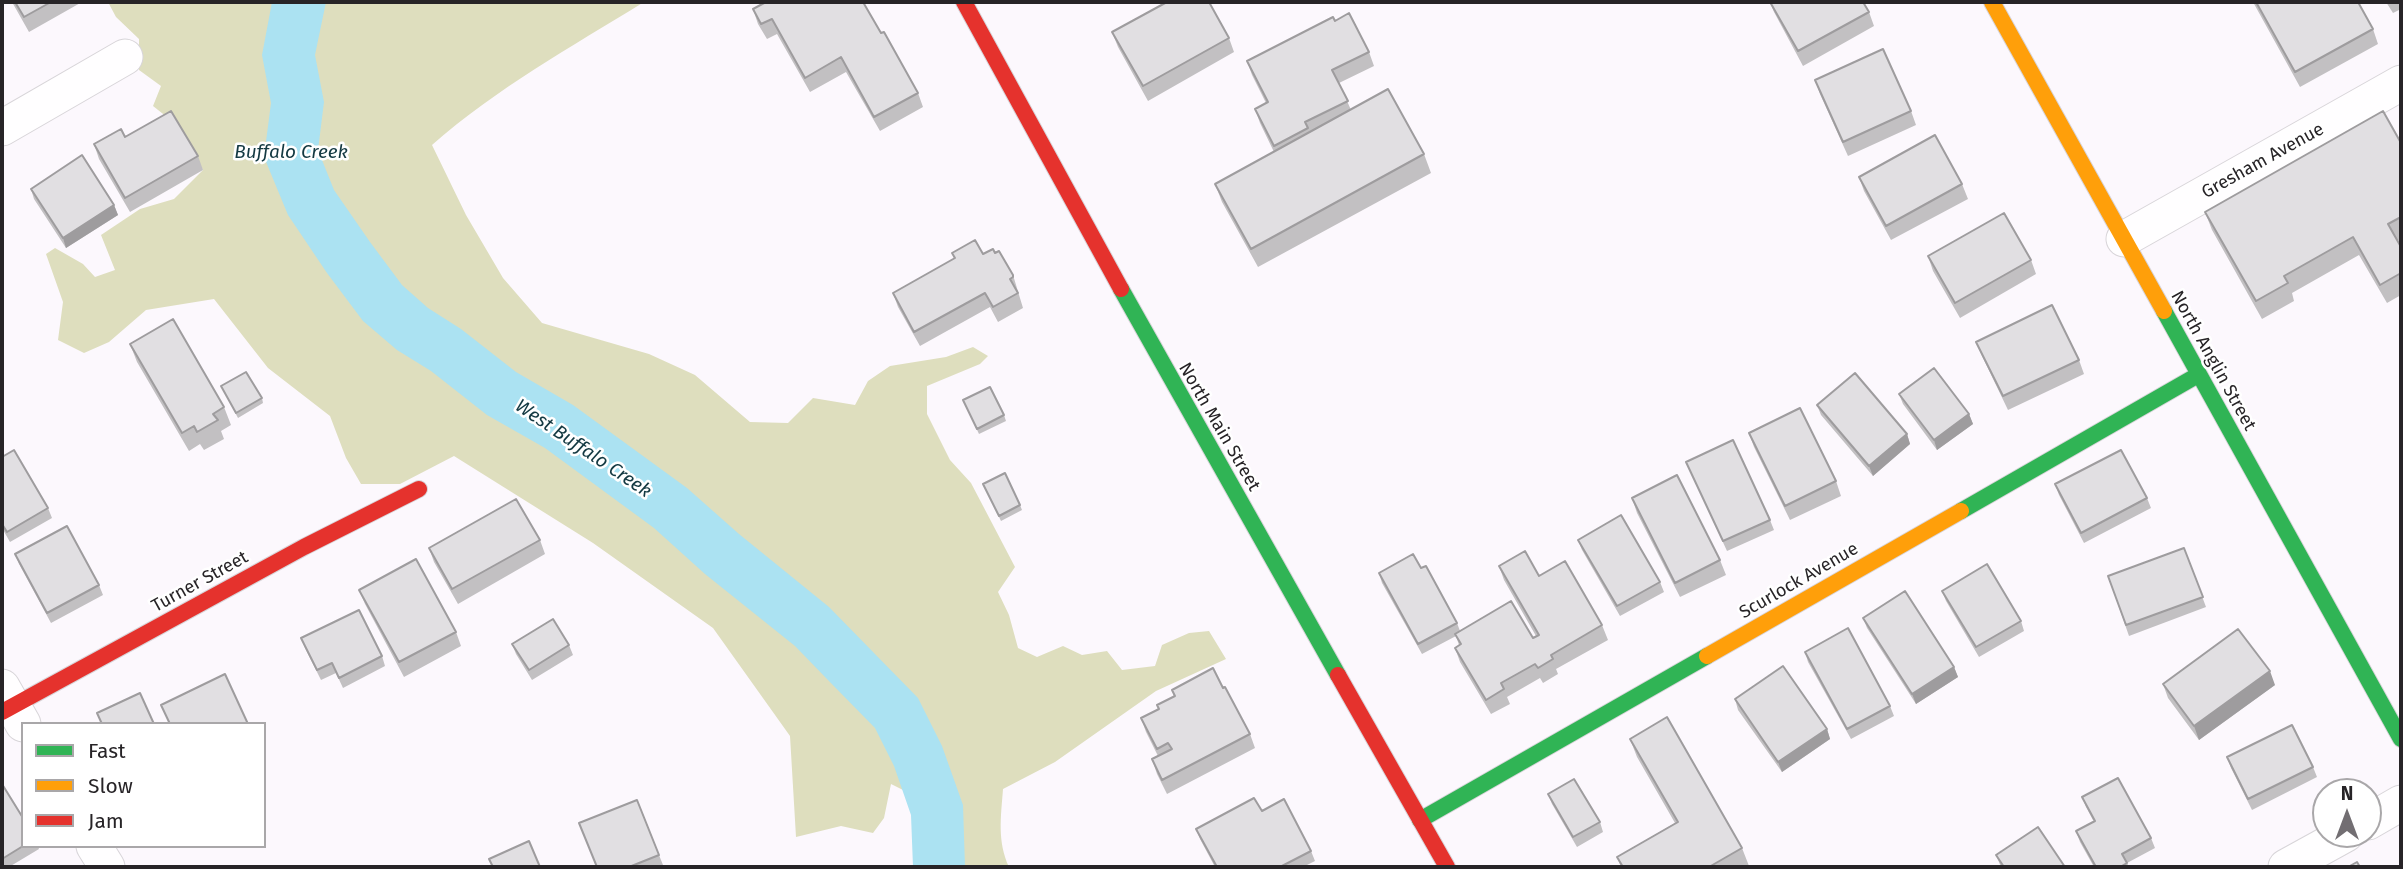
<!DOCTYPE html>
<style>
body{margin:0}
#map{position:relative;width:2403px;height:869px;overflow:hidden;background:#fcf8fd;font-family:"Fira Sans",sans-serif}
canvas{display:block}
.frame{position:absolute;inset:0;border:4px solid #272427;pointer-events:none}
.legend{position:absolute;left:21px;top:722px;width:245px;height:126px;box-sizing:border-box;background:#fff;border:2px solid #a9a7a9;margin:0;padding:9px 12px;list-style:none;font-size:21px;color:#272427}
.legend li{display:flex;align-items:center;gap:14px;height:35px}
.legend b{width:35px;border:2px solid #a9a7a9}
.north{position:absolute;left:2312px;top:778px;width:70px;height:70px;box-sizing:border-box;background:#fff;border:2px solid #a9a7a9;border-radius:50%;rotate:0deg;font-size:19px;font-weight:700;line-height:28px;text-align:center;color:#272427}
.north::after{content:'';display:block;margin:auto;width:24px;height:32px;background:#726e72;clip-path:polygon(50% 0,100% 100%,50% 72%,0 100%)}
</style>
<div id="map">
<canvas width="2403" height="869"></canvas>
<div class="frame"></div>
<ul class="legend">
<li><b style="height:9px;background:#30b455"></b>Fast</li>
<li><b style="height:9px;background:#ff9f0a"></b>Slow</li>
<li><b style="height:9px;background:#e5322d"></b>Jam</li>
</ul>
<div class="north">N</div>
</div>
<script>
const ctx = document.querySelector('canvas').getContext('2d');
ctx.lineJoin = 'round';
function paint(path, color) { ctx.fillStyle = color; ctx.fill(path, 'evenodd'); }
function strokePath(path, color, width, dash) { ctx.strokeStyle = color; ctx.lineWidth = width; ctx.lineCap = dash ? 'butt' : 'round'; ctx.setLineDash(dash || []); ctx.stroke(path); }
function label(font, color, halo, rows, align = 'center') {
  ctx.font = font + ' "Fira Sans",sans-serif'; ctx.lineWidth = 5; ctx.setLineDash([]); ctx.textBaseline = 'middle'; ctx.strokeStyle = halo; ctx.fillStyle = color; for (const [text, x, y, turn = 0] of rows) {
    ctx.save(); ctx.translate(x, y); ctx.rotate((+turn || 0) * Math.PI / 180); ctx.textAlign = isNaN(turn) ? turn : align; if (halo) ctx.strokeText(text, 0, 0); ctx.fillText(text, 0, 0); ctx.restore();
  }
}
paint(new Path2D(`
 M108 2H644C571 47 497 88 432 145L466 215 503 278 542 323 649 354 695 375 750 422 788 423 813 398 855 405 868 381 890 366 946 357 973 347 988 356 980 364 927 386V414L950 460 971 483 1015 567 998 592 1009 615 1018 648 1037 657 1063 646 1082 655 1107 651 1122 670 1155 666 1162 645 1189 633 1209 631 1226 659 1156 691 1055 762 1003 789C1001 817 997 841 1009 867H926L915 796 891 784 884 818 873 833 841 826 796 837 790 736 713 628 593 543 454 456 400 484H361L346 458 330 416 268 368 214 299 146 310 109 342 84 353 58 340 63 302 46 254 55 248 83 264 95 277 115 270 101 235 140 209 174 199 203 170 177 125 153 106 161 86 139 70V39L116 17Z`), '#dedebe');
paint(new Path2D(`
 M272 2H326L315 55 324 102 318 150 334 190 370 242 402 285 428 308 461 329 516 372 573 405 687 488 739 534 829 607 918 698 942 746 963 805 965 867H913L911 815 894 766 875 728 826 678 795 646 705 574 654 528 545 448 487 415 431 371 397 350 363 321 327 273 288 215 264 157 271 103 262 55Z`), '#abe2f2');
const street = new Path2D(`
 M2 128 125 57
 M2124 239 2401 83
 M2 687 23 724
 M2368 822 2401 803
 M94 846 107 867
 M2286 867 2346 834`);
const fast = new Path2D(`
 M1121 289 1338 675
 M2164 311 2401 739
 M1961 511 2198 375
 M1420 820 1707 656`);
const slow = new Path2D(`
 M1992 2 2164 311
 M1707 656 1961 511`);
const jam = new Path2D(`
 M964 2 1121 289
 M1338 675 1447 867
 M2 712 304 547 419 489`);
strokePath(street, '#d8d5d9', 37);
strokePath(fast, '#d8d5d9', 18);
strokePath(slow, '#d8d5d9', 18);
strokePath(jam, '#d8d5d9', 18);
strokePath(street, '#fffeff', 35);
strokePath(fast, '#30b455', 16);
strokePath(slow, '#ff9f0a', 16);
strokePath(jam, '#e5322d', 16);
paint(new Path2D(`
 M12 2H82L29 32Z
 M1770 2H1863L1869 12 1874 26 1803 66 1774 12Z
 M2253 2H2358L2373 29 2378 44 2300 87Z
 M2386 2H2401V9L2393 13Z
 M753 9 881 33 918 93 923 107 880 131 846 72 810 92 777 34 767 39 758 24Z
 M1335 21 1369 52 1374 66 1339 83 1351 110 1424 154 1431 173 1258 267 1222 202 1215 184 1274 152 1260 123 1255 109 1266 103 1252 75 1247 61Z
 M1112 32 1229 38 1234 52 1148 101 1118 47Z
 M1815 80 1911 111 1916 125 1848 156 1820 94Z
 M125 137 198 156 203 170 130 212 99 159 94 144Z
 M2401 143V239L2398 241 2401 247V295L2387 303 2359 255 2292 293 2294 301 2262 319 2212 230 2205 212Z
 M1859 177 1962 184 1968 199 1891 240 1864 191Z
 M31 189 114 205 118 215 66 248 34 199Z
 M952 253 983 254 1013 275 1023 308 998 322 990 307 920 346 898 307 893 293 954 259Z
 M1928 256 2031 260 2036 274 1960 318 1933 271Z
 M1976 342 2079 360 2084 374 2008 410 1982 356Z
 M130 344 224 407 231 425 221 431 224 439 204 450 200 444 189 451 137 362Z
 M221 386 262 398 263 403 238 418Z
 M1899 394 1969 414 1973 424 1937 450 1903 404Z
 M963 400 1004 415 1006 421 979 434Z
 M1817 405 1907 434 1910 444 1873 476 1821 415Z
 M1749 433 1836 481 1841 496 1790 520 1754 447Z
 M2 457 48 508 52 518 10 542 2 528Z
 M1686 462 1770 520 1774 530 1727 551Z
 M983 484 1020 505 1022 510 1001 521Z
 M2055 484 2147 498 2151 508 2084 543 2059 495Z
 M1632 498 1720 560 1726 575 1680 597 1637 513Z
 M540 540 545 554 458 604 434 562 429 548Z
 M1578 540 1660 582 1664 592 1620 616 1582 550Z
 M2184 548 2206 607 2129 636 2108 576Z
 M15 554 99 585 103 595 51 623 19 564Z
 M1499 566 1539 576 1602 625 1608 640 1556 669 1558 674 1543 683 1540 678 1507 697 1510 704 1491 714 1460 662 1455 648 1459 645 1456 636 1422 654 1382 583 1379 573 1421 568 1457 623 1460 631 1533 638 1536 636 1504 580Z
 M359 590 456 632 461 646 404 677 365 604Z
 M1942 591 2021 621 2024 631 1979 657 1946 601Z
 M1863 618 1954 667 1958 677 1916 704 1867 628Z
 M301 638 382 656 385 666 343 688 336 673 321 680 305 648Z
 M512 644 569 645 573 655 532 680 516 654Z
 M1805 652 1890 706 1894 716 1851 739 1808 662Z
 M2163 684 2275 685 2199 740 2168 698Z
 M1223 688 1250 734 1255 748 1167 794 1157 774 1152 759 1158 756 1146 732 1141 718 1158 709 1174 696 1172 690Z
 M1735 699 1827 729 1830 739 1782 772 1738 710Z
 M1630 739 1742 848 1749 866 1747 867H1621L1617 857 1675 823 1637 757Z
 M2227 757 2313 767 2317 777 2252 810 2231 768Z
 M2 784 23 846H38L39 849 9 867H2Z
 M1548 794 1600 822 1603 832 1577 847 1552 804Z
 M2082 797 2151 838 2155 848 2127 863 2129 867H2094L2080 842 2076 831 2094 822 2086 807Z
 M637 800 663 865 658 867H596Z
 M1262 811 1311 851 1315 861 1303 867H1215L1200 839 1196 829Z
 M1996 855 2065 867H2001Z`), '#c2c0c2');
paint(new Path2D(`
 M114 205 118 215 66 248 63 238Z
 M1969 414 1973 424 1937 450 1934 440Z
 M1907 434 1910 444 1873 476 1869 466Z
 M1954 667 1958 677 1916 704 1912 694Z
 M2270 671 2275 685 2199 740 2194 726Z
 M1827 729 1830 739 1782 772 1778 762Z`), '#9e9c9e');
const building = new Path2D(`
 M15 2H51L24 17Z
 M766 2H863L881 33 884 32 918 93 874 117 841 57 805 78 772 19 761 24 753 9Z
 M1167 2H1209L1229 38 1143 86 1112 32Z
 M1770 2H1863L1869 12 1798 51Z
 M2256 2H2358L2373 29 2295 72Z
 M1349 13 1369 52 1332 70 1348 101 1305 122 1308 128 1274 146 1255 109 1268 102 1247 61 1333 17 1335 21Z
 M1883 49 1911 111 1843 142 1815 80Z
 M1388 89 1424 154 1251 249 1215 184Z
 M171 111 198 156 125 198 94 144 121 129 125 137Z
 M2383 111 2401 143V217L2388 224 2401 247V273L2380 285 2353 237 2284 276 2288 283 2256 301 2205 212Z
 M1935 135 1962 184 1886 226 1859 177Z
 M82 155 114 205 63 238 31 189Z
 M2004 213 2031 260 1955 303 1928 256Z
 M975 240 983 254 993 249 995 253 999 251 1013 275V277L1010 279 1018 293 993 307 985 293 914 332 893 293 955 258 952 253Z
 M2052 305 2079 360 2003 396 1976 342Z
 M173 319 224 407 213 414 218 420 197 432 194 426 182 433 130 344Z
 M1934 368 1969 414 1934 440 1899 394Z
 M246 372 262 398 236 413 221 386Z
 M1855 373 1907 434 1869 466 1817 405Z
 M990 387 1004 415 977 429 963 400Z
 M1800 408 1836 481 1785 506 1749 433Z
 M1733 440 1770 520 1723 541 1686 462Z
 M14 450 48 508 7 532 2 524V457Z
 M2121 450 2147 498 2081 533 2055 484Z
 M1005 473 1020 505 999 516 983 484Z
 M1677 475 1720 560 1675 583 1632 498Z
 M516 499 540 540 452 589 429 548Z
 M1621 515 1660 582 1617 606 1578 540Z
 M67 526 99 585 47 613 15 554Z
 M2184 548 2203 597 2126 625 2108 576Z
 M1525 551 1539 576 1565 561 1602 625 1551 655 1553 659 1538 668 1535 664 1501 683 1504 689 1486 700 1455 648 1461 644 1455 634 1511 601 1533 638 1539 635 1499 566Z
 M1413 554 1421 568 1426 566 1457 623 1418 644 1379 573Z
 M416 559 456 632 399 662 359 590Z
 M1987 564 2021 621 1976 647 1942 591Z
 M1905 591 1954 667 1912 694 1863 618Z
 M359 610 382 656 339 678 332 663 317 670 301 638Z
 M553 619 569 645 529 670 512 644Z
 M1848 628 1890 706 1847 729 1805 652Z
 M2238 629 2270 671 2194 726 2163 684Z
 M1783 666 1827 729 1778 762 1735 699Z
 M1213 668 1223 688 1225 687 1250 734 1162 780 1152 759 1172 749 1168 743 1157 749 1141 718 1159 709 1157 705 1175 696 1172 690Z
 M225 674 248 724H170L161 705Z
 M140 693 154 724H102L97 713Z
 M1667 717 1742 848 1709 867H1623L1617 857 1678 822 1630 739Z
 M2292 725 2313 767 2248 799 2227 757Z
 M2118 778 2151 838 2122 854 2127 863 2120 867H2096L2076 831 2095 821 2082 797Z
 M1574 779 1600 822 1573 837 1548 794Z
 M2 784 23 818V846L2 859Z
 M1254 798 1262 811 1284 799 1311 851 1280 867H1217L1196 829Z
 M637 800 659 855 629 867H597L579 823Z
 M2038 827 2065 867H2004L1996 855Z
 M529 841 540 867H493L489 859Z
 M2357 862 2360 867H2348Z`);
paint(building, '#e1dfe2');
strokePath(building, '#9e9c9e', 2);
label('18px', '#272427', '#fff', [
 ["Gresham Avenue",2263,161,-29],
 ["North Anglin Street",2213,361,61],
 ["North Main Street",1219,427,60],
 ["Scurlock Avenue",1799,581,-30],
 ["Turner Street",200,582,-29]
]);
label('italic 19px', '#133942', '#fff', [
 ["Buffalo Creek",291,153],
 ["West Buffalo Creek",583,449,34]
]);
</script>
